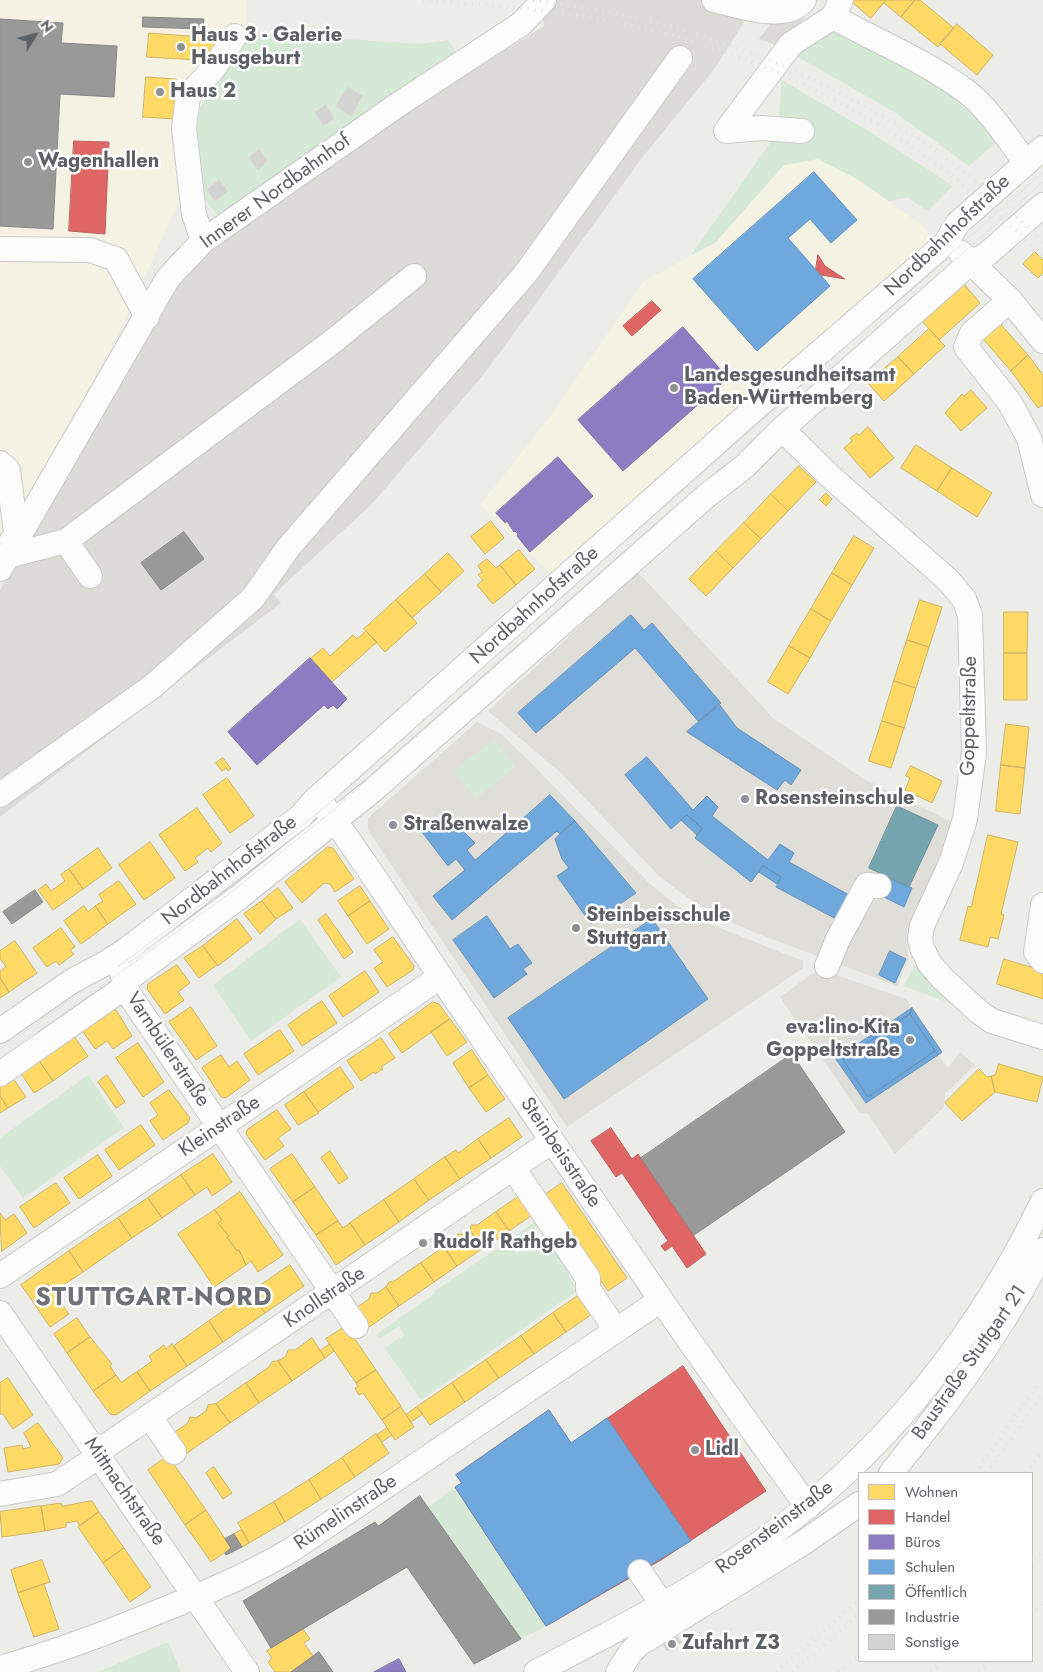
<!DOCTYPE html>
<meta charset="utf-8">
<style>
body{margin:0}
#map{position:relative;width:1043px;height:1672px;overflow:hidden;background:#ecece8;font-family:Jost,sans-serif}
canvas{display:block}
.legend{position:absolute;left:858px;top:1472px;width:175px;height:190px;box-sizing:border-box;background:#fff;border:1px solid #bebfc1;margin:0;padding:6px 9px;list-style:none;font-size:15px;color:#5d6065}
.legend li{display:flex;align-items:center;gap:10px;height:25px}
.legend b{width:25px;border:1px solid #bebfc1}
.north{position:absolute;left:10px;top:10px;width:50px;height:50px;-webkit-text-stroke:4px #fff;paint-order:stroke;rotate:53deg;font-size:14px;font-weight:700;line-height:20px;text-align:center;color:#5d6065}
.north::after{content:'';display:block;margin:auto;width:18px;height:22px;background:#5d6065;clip-path:polygon(50% 0,100% 100%,50% 72%,0 100%)}
</style>
<div id="map">
<canvas width="1043" height="1672"></canvas>
<ul class="legend">
<li><b style="height:14px;background:#ffd966"></b>Wohnen</li>
<li><b style="height:14px;background:#e06666"></b>Handel</li>
<li><b style="height:14px;background:#8e7cc3"></b>Büros</li>
<li><b style="height:14px;background:#6fa8dc"></b>Schulen</li>
<li><b style="height:14px;background:#76a5af"></b>Öffentlich</li>
<li><b style="height:14px;background:#999"></b>Industrie</li>
<li><b style="height:14px;background:#d3d3d1"></b>Sonstige</li>
</ul>
<div class="north">N</div>
</div>
<script>
const ctx = document.querySelector('canvas').getContext('2d');
ctx.lineJoin = 'round';
function paint(path, color) { ctx.fillStyle = color; ctx.fill(path, 'evenodd'); }
function strokePath(path, color, width, dash) { ctx.strokeStyle = color; ctx.lineWidth = width; ctx.lineCap = dash ? 'butt' : 'round'; ctx.setLineDash(dash || []); ctx.stroke(path); }
function label(font, color, halo, rows, align = 'center') {
  ctx.font = font + ' Jost,sans-serif'; ctx.lineWidth = 5; ctx.setLineDash([]); ctx.textBaseline = 'middle'; ctx.strokeStyle = halo; ctx.fillStyle = color; for (const [text, x, y, turn = 0] of rows) {
    ctx.save(); ctx.translate(x, y); ctx.rotate((+turn || 0) * Math.PI / 180); ctx.textAlign = isNaN(turn) ? turn : align; if (halo) ctx.strokeText(text, 0, 0); ctx.fillText(text, 0, 0); ctx.restore();
  }
}
paint(new Path2D(`
 M0 0H246V32L180 199 127 316 41 481 0 550Z
 M817 159 855 178 922 225 938 243 558 581 480 505 548 419 644 281 715 243 784 165Z`), '#f4f2e2');
paint(new Path2D(`
 M540 0H758L715 68 642 158 485 373 371 505 274 594 281 603 0 817V590L183 272 209 249 348 147 544 26Z
 M788 0H818L782 47 759 39Z`), '#dcdbd8');
paint(new Path2D(`
 M638 572 773 718 862 778 954 823 907 937 908 960 897 986 756 933 715 915 684 895 659 876 561 773 488 711Z
 M477 722 501 734 523 755 650 884 678 906 705 922 803 961V968L567 1127 368 830V818Z
 M819 969 906 999 942 1052 938 1055 948 1068 960 1052 975 1065 945 1094 944 1107 895 1154 868 1114 859 1112 780 997Z`), '#dfded8');
paint(new Path2D(`
 M840 25C895 59 957 90 997 142L969 166 896 113 791 53Z
 M246 32 419 44 448 40 459 57 398 90 222 220 195 188 189 127 233 50Z
 M782 80 875 135 953 186 927 211 907 197 889 201 855 178 818 159 784 165 715 243 691 255 778 132Z
 M494 739 516 767 476 799 453 771Z
 M300 919 341 977 251 1041 213 985Z
 M916 962 956 1002 952 1004 904 986Z
 M88 1075 124 1128 23 1198 0 1166V1138Z
 M535 1222 538 1227 511 1246 517 1254 545 1236 570 1271 567 1273 578 1290 421 1400 385 1348 404 1335 399 1326 379 1339 376 1335 434 1294 435 1291Z
 M455 1487 546 1626 521 1639 428 1507Z
 M168 1642 181 1672H98Z`), '#d6e8d6');
const homes = new Path2D(`
 M850 0H886L871 18Z
 M886 0H915L901 17 884 3Z
 M915 0H920L954 28 938 47 901 17Z
 M957 24 993 55 977 75 940 44Z
 M149 33 215 38 213 61 147 57Z
 M146 77 176 79 175 119 143 117Z
 M1035 252 1043 260V273L1038 278 1023 264Z
 M964 284 980 303 939 340 922 321Z
 M995 318 1028 355 1011 371 978 333Z
 M929 329 945 346 914 374 898 357Z
 M1028 355 1043 375V405L1038 408 1011 371Z
 M898 357 914 374 884 401 868 383Z
 M971 390 987 408 961 431 945 413 962 394 964 396Z
 M868 427 894 458 870 478 844 448 852 441 850 438 857 433 859 435Z
 M916 445 952 468 937 491 901 468Z
 M799 466 816 482 788 511 771 494Z
 M952 468 992 493 977 517 937 491Z
 M826 493 832 499 826 506 820 500Z
 M771 494 788 511 761 539 744 523Z
 M491 521 504 538 485 554 471 537Z
 M744 523 761 539 733 568 716 551Z
 M854 536 874 548 852 585 832 573Z
 M519 550 535 569 516 585 500 565Z
 M716 551 733 568 706 596 689 579Z
 M448 553 464 571 441 592 425 574Z
 M487 559 496 568 500 565 516 585 493 604 477 585 483 580 478 575 482 572 478 566Z
 M832 573 852 585 831 621 811 609Z
 M425 574 441 592 412 618 396 600Z
 M396 600 417 623 385 652 364 629Z
 M920 600 942 607 929 647 907 640Z
 M811 609 831 621 810 658 789 646Z
 M1004 612H1028L1027 653H1004Z
 M366 631 377 642 332 682 311 658 323 648 330 656 353 635 357 639Z
 M907 640 929 647 916 688 894 681Z
 M789 646 810 658 788 694 768 682Z
 M1004 653H1027V700H1004Z
 M894 681 916 688 904 728 882 721Z
 M882 721 904 728 891 768 869 761Z
 M1006 724 1029 727 1025 768 1001 765Z
 M223 758 231 769 228 771 226 768 222 771 216 763Z
 M1001 765 1025 768 1020 814 996 811Z
 M911 766 942 781 932 803 905 790 910 778 906 776Z
 M227 778 254 816 230 833 203 795Z
 M197 808 222 843 211 852 208 848 195 858 198 862 185 871 159 835Z
 M988 835 1018 842 1001 914 1004 915 998 939 990 937 988 947 960 940 968 906 971 907Z
 M150 842 175 878 144 900 119 865Z
 M328 847 333 848 354 879 335 892 330 884 324 883 302 903 285 882Z
 M98 848 112 868 83 889 69 869Z
 M69 869 83 889 53 910 38 890 46 884 51 891 65 881 61 875Z
 M119 881 136 904 108 924 95 906 103 901 99 895Z
 M360 886 370 901 348 916 338 901Z
 M278 888 293 908 276 919 262 901Z
 M262 901 276 919 260 934 244 914Z
 M370 901 389 929 367 944 348 916Z
 M84 906 88 912 95 906 108 924 81 944 64 921Z
 M326 914 353 952 344 959 318 920Z
 M237 919 252 939 218 966 203 946Z
 M61 928 75 947 70 950 74 954 59 965 56 961 47 967 33 948Z
 M393 937 414 966 413 970 387 987 374 968 383 962 374 950Z
 M15 941 37 973 9 992 0 978V971L6 967 0 958V951Z
 M203 946 217 965 199 978 184 958Z
 M1004 959 1034 968H1043V999L997 984Z
 M177 965 190 983 178 992 184 1000 165 1014 147 989 148 984Z
 M365 971 379 992 343 1017 329 996Z
 M0 978 9 992 0 998Z
 M322 1001 337 1023 302 1046 288 1025Z
 M433 1002 439 1004 450 1019 402 1053 389 1034Z
 M191 1007 217 1046 196 1060 169 1022Z
 M111 1010H116L132 1036 113 1049 107 1041 95 1049 82 1030Z
 M450 1019 467 1042 447 1056 431 1032Z
 M280 1030 294 1051 258 1075 244 1054Z
 M73 1035 88 1056 53 1081 38 1059Z
 M381 1038 395 1058 381 1067 383 1069 375 1074 374 1072 361 1081 347 1061Z
 M138 1043 164 1082 143 1097 116 1058Z
 M472 1050 488 1075 469 1088 453 1063Z
 M221 1055 229 1067 237 1061 250 1080 226 1098 221 1097 202 1068Z
 M38 1059 53 1081 34 1093 20 1072Z
 M999 1064 1043 1077 1037 1102 995 1092 991 1076 995 1075Z
 M340 1067 354 1087 318 1112 304 1092Z
 M979 1069 987 1077 991 1076 995 1092 962 1121 945 1103Z
 M107 1075 125 1102 116 1108 98 1082Z
 M488 1075 505 1099 486 1112 469 1088Z
 M12 1077 26 1097 8 1108 0 1096V1085Z
 M169 1090 190 1118 188 1123 163 1140 150 1121 158 1115 150 1103Z
 M304 1092 319 1113 298 1125 285 1105Z
 M0 1096 8 1108 0 1113Z
 M277 1110 291 1129 278 1138 284 1146 265 1160 246 1134 247 1130Z
 M509 1118 522 1137 491 1158 478 1139Z
 M141 1125 155 1145 119 1170 105 1150Z
 M478 1139 491 1158 460 1179 445 1157 456 1150 458 1153Z
 M330 1151 348 1178 339 1184 321 1158Z
 M213 1154 232 1182 212 1196 207 1187 195 1195 181 1175Z
 M292 1154 315 1187 293 1202 270 1169Z
 M98 1155 112 1176 79 1199 64 1178Z
 M445 1157 460 1179 429 1200 414 1179Z
 M181 1175 195 1195 162 1218 148 1198Z
 M414 1179 429 1200 399 1222 384 1200Z
 M56 1183 70 1203 34 1228 20 1207Z
 M562 1183 627 1278 608 1291 543 1196Z
 M315 1187 338 1221 316 1235 293 1202Z
 M240 1192 283 1255 258 1272 251 1261 246 1265 239 1250 237 1251 227 1237 229 1236 218 1223 222 1220 215 1210Z
 M525 1192 538 1211 509 1231 496 1212Z
 M148 1198 162 1218 132 1238 118 1218Z
 M384 1200 399 1222 365 1245 350 1223Z
 M215 1210 222 1220 218 1223 229 1236 227 1237 237 1251 239 1250 246 1265 214 1287 178 1234Z
 M496 1212 509 1231 482 1249 470 1230 471 1225H477Z
 M0 1213 5 1220 14 1214 27 1233 2 1251Z
 M118 1218 132 1238 83 1272 69 1251Z
 M338 1221 343 1228 350 1223 365 1245 336 1265 316 1235Z
 M470 1230 482 1249 457 1266 444 1247 457 1239 458 1234H464Z
 M444 1247 457 1266 434 1282 421 1263Z
 M69 1251 83 1272 53 1292 48 1284 41 1290 44 1295 33 1302 21 1285Z
 M421 1263 434 1282 399 1306 386 1287 389 1282 394 1281Z
 M290 1265 304 1286 265 1313 251 1292Z
 M48 1284 69 1314 50 1327 33 1302 44 1295 41 1290Z
 M386 1287 399 1306 365 1330 352 1311 369 1299 371 1293H377Z
 M585 1291 598 1310 566 1332 553 1313Z
 M251 1292 265 1313 223 1342 209 1321Z
 M553 1313 566 1332 534 1354 521 1336Z
 M77 1318 90 1337 67 1353 54 1334Z
 M209 1321 223 1342 187 1366 174 1346Z
 M346 1326 376 1370 356 1383 326 1339Z
 M521 1336 534 1354 499 1378 486 1360Z
 M90 1337 112 1364 110 1366 116 1375 93 1391 67 1353Z
 M312 1338 325 1358 292 1381 278 1361 286 1356 288 1350H295Z
 M172 1344 187 1366 150 1391 137 1372 152 1361 149 1356 164 1345 166 1349Z
 M330 1344 334 1351 325 1358 320 1351Z
 M486 1360 499 1378 465 1402 452 1383Z
 M278 1361 292 1381 259 1403 246 1383 269 1367 272 1362Z
 M376 1370 401 1406 382 1420 363 1393 359 1395 355 1388 358 1386 356 1383Z
 M137 1372 150 1391 116 1415 110 1414 93 1391 116 1375 121 1382Z
 M8 1378 33 1415 13 1429 3 1414H0V1383Z
 M246 1383 259 1403 230 1423 216 1404Z
 M452 1383 465 1402 430 1425 417 1407Z
 M216 1404 230 1423 183 1456 169 1436 188 1423 190 1417 196 1418 206 1411 208 1405Z
 M401 1407 414 1427 395 1440 382 1420Z
 M417 1407 423 1414 411 1422 406 1415Z
 M38 1423 63 1458 59 1464 8 1472 4 1448 22 1445 23 1449 31 1447 24 1433Z
 M387 1428 392 1435 382 1442 377 1435Z
 M376 1434 389 1453 355 1477 342 1458Z
 M168 1456 206 1510 185 1525 148 1470Z
 M342 1458 355 1477 321 1499 309 1480Z
 M214 1467 232 1493 223 1499 206 1473Z
 M309 1480 321 1499 285 1522 274 1502Z
 M92 1501 99 1512 80 1526 77 1521 66 1523V1527L45 1531 41 1506 61 1503 62 1506Z
 M274 1502 285 1522 249 1543 238 1523Z
 M41 1506 45 1531 2 1537 0 1512Z
 M206 1510 231 1548 211 1562 185 1525Z
 M99 1512 124 1548 103 1563 78 1527Z
 M242 1530 249 1543 242 1547 234 1534Z
 M124 1548 151 1587 130 1602 103 1563Z
 M42 1560 50 1582 18 1593 11 1570Z
 M44 1584 59 1629 34 1637 18 1593Z
 M303 1629 310 1639 304 1643 313 1656 291 1672H275L268 1662 272 1658 267 1651Z`);
paint(homes, '#ffd966');
strokePath(homes, '#ceb566', 1);
const shops = new Path2D(`
 M74 141 109 142 105 234 69 231Z
 M818 255 825 266 845 279 821 275 816 269Z
 M652 301 661 310 632 336 623 326Z
 M611 1128 632 1159 638 1154 706 1254 687 1268 672 1246 665 1251 661 1246 668 1241 622 1173 616 1177 591 1141Z
 M683 1366 766 1491 661 1560 546 1626 455 1487 462 1483 456 1475 549 1410 571 1443Z`);
paint(shops, '#e06666');
strokePath(shops, '#b96466', 1);
const offices = new Path2D(`
 M683 327 728 378 623 471 578 420Z
 M558 457 593 496 530 552 517 536 518 534 515 531 514 532 507 521 505 523 496 513Z
 M310 658 347 699 337 709 333 705 328 709 324 705 257 765 228 732Z
 M399 1659 406 1672H374Z`);
paint(offices, '#8e7cc3');
strokePath(offices, '#7f74a7', 1);
const schools = new Path2D(`
 M814 172 857 220 831 243 810 219 788 238 830 286 757 351 693 279Z
 M631 615 644 630 652 623 721 703 699 722 635 648 536 733 518 713Z
 M719 704 737 728 801 770 791 785 785 780 777 790 687 732Z
 M647 757 693 810 707 796 718 807 712 816 768 860 780 844 794 853 789 862 851 896 838 920 776 887 781 877 763 866 751 882 695 838 702 828 687 815 671 829 625 775Z
 M550 795 575 821 560 834 557 831 452 920 433 896 465 870 456 859 448 866 422 832 445 813 475 843 467 850 475 860Z
 M687 815 702 828 697 835 681 820Z
 M575 821 636 893 591 924 557 876 569 868 562 859 555 839Z
 M763 866 781 877 777 884 759 872Z
 M884 875 912 888 904 907 876 893Z
 M487 916 510 949 518 944 532 963 523 969 527 974 494 998 453 940Z
 M652 919 708 999 564 1099 508 1018Z
 M890 951 906 959 895 983 879 975Z
 M912 1008 910 1014 843 1060 868 1097 935 1051 938 1055 866 1103 836 1059Z
 M912 1008 942 1052 938 1055 910 1014Z
 M910 1014 935 1051 868 1097 843 1060Z
 M549 1410 571 1443 607 1418 691 1541 546 1626 455 1487 462 1483 456 1475Z`);
paint(schools, '#6fa8dc');
strokePath(schools, '#6a92b8', 1);
const public = new Path2D(`
 M897 806 938 825 909 887 869 868Z`);
paint(public, '#76a5af');
strokePath(public, '#6e9099', 1);
const industry = new Path2D(`
 M143 17 204 19 203 29 143 27Z
 M0 19 63 23 61 43 117 46 114 97 60 94 53 229 0 226Z
 M184 532 204 559 161 590 141 563Z
 M35 890 43 902 12 924 3 912Z
 M792 1054 845 1132 694 1235 641 1158Z
 M420 1496 521 1639 474 1664 407 1567 271 1648 243 1601 375 1522 378 1526Z
 M234 1534 242 1547 226 1555 225 1553 231 1548 225 1539Z
 M319 1652 333 1672H291L313 1656Z`);
paint(industry, '#999');
strokePath(industry, '#878889', 1);
const building = new Path2D(`
 M348 87 363 96 351 116 336 106Z
 M326 105 334 119 323 126 315 112Z
 M259 149 268 161 258 170 249 158Z
 M219 180 228 191 215 201 207 190Z
 M678 1637 682 1642 667 1651 663 1645Z`);
paint(building, '#d3d3d1');
strokePath(building, '#dcdbd7', 1);
const minor = new Path2D(`
 M714 0C737 5 786 23 804 0
 M841 0 833 17C877 41 927 62 967 92 990 110 1008 139 1026 163
 M802 131 762 128 726 131 791 44 833 17
 M203 241 194 214 184 128 188 96 213 69 235 36
 M0 249 90 250 116 259 147 317
 M961 253 1010 300 1043 341
 M1010 300 972 333 966 347 1010 403 1029 438 1043 495
 M782 429 833 479 948 580 964 599 970 615 974 753 965 819 951 863 922 926 920 938 922 948 930 964 942 978 979 1012 992 1021 1043 1037
 M0 463 8 470 17 540H12
 M66 541 90 576
 M8 556 66 541 332 342 414 276
 M0 569 168 278 203 241 399 104 521 24 544 0
 M0 795 153 686 253 598 288 548 526 273 680 58
 M326 809C377 877 421 950 470 1020 581 1183 691 1347 808 1507
 M1043 905 1036 952 1043 961
 M827 966 838 939 867 885 879 886
 M122 973 128 993 356 1326
 M0 1031 72 981 104 964 126 950 301 816 314 801 753 410 946 243 957 224 1043 148
 M0 1074 125 987 129 978 238 898 373 790 704 498 745 466 782 429 971 262 986 255 1043 205
 M513 1168 588 1278V1289L616 1330
 M0 1276 440 977
 M0 1313 247 1672
 M150 1417 174 1452
 M96 1453 552 1141
 M891 1473C947 1404 1003 1331 1043 1250
 M0 1494 57 1484 99 1456
 M640 1572 662 1604
 M0 1668C53 1653 104 1634 155 1613 203 1594 247 1576 291 1550L661 1300
 M536 1672C595 1641 655 1611 712 1575 858 1485 969 1355 1043 1201
 M618 1672 631 1652 639 1644 803 1543 859 1504`);
strokePath(minor, '#c9cac9', 26);
strokePath(minor, '#fcfcfc', 24);
strokePath(new Path2D(`
 M119 966 224 888 325 807 1043 172
 M0 1049 90 986
 M0 1059 229 894 330 813 1043 182`), '#e3e3e2', 1);
strokePath(new Path2D(`
 M423 0C502 6 583 12 659 32 804 69 940 149 1043 258
 M533 0C577 6 621 12 663 24 803 63 943 136 1043 243
 M975 1473 1043 1377
 M987 1473 1043 1394
 M1026 1473 1043 1451
 M1032 1566 1043 1552
 M1032 1615 1043 1603
 M776 1672 859 1600
 M792 1672 859 1614
 M839 1672 859 1655
 M931 1672 943 1661
 M979 1672 989 1661`), '#e3e3e2', 4, [1, 6]);
for (const [x, y, r, color] of [
 [181,47,5,"#8f9193"],
 [160,92,5,"#8f9193"],
 [28,162,5,"#8f9193"],
 [674,388,5,"#8f9193"],
 [745,799,5,"#8f9193"],
 [393,825,5,"#8f9193"],
 [576,928,5,"#8f9193"],
 [910,1040,5,"#8f9193"],
 [423,1243,5,"#8f9193"],
 [695,1450,5,"#8f9193"],
 [672,1644,5,"#8f9193"]
]) { const dot = new Path2D(); dot.arc(x, y, r, 0, 2 * Math.PI); ctx.fillStyle = color; ctx.fill(dot); strokePath(dot, '#fff', 2); }
label('bold 20px', '#5d6065', '#fff', [
 ["Haus 3 - Galerie",191,36],
 ["Hausgeburt",191,59],
 ["Haus 2",170,92],
 ["Wagenhallen",38,162],
 ["Landesgesundheitsamt",684,376],
 ["Baden-Württemberg",684,399],
 ["Rosensteinschule",755,799],
 ["Straßenwalze",403,825],
 ["Steinbeisschule",586,916],
 ["Stuttgart",586,939],
 ["eva:lino-Kita",900,1028,"right"],
 ["Goppeltstraße",900,1051,"right"],
 ["Rudolf Rathgeb",433,1243],
 ["Lidl",705,1450],
 ["Zufahrt Z3",682,1644]
], 'left');
label('20px', '#5d6065', '#fff', [
 ["Innerer Nordbahnhof",276,192,-36],
 ["Nordbahnhofstraße",948,236,-44],
 ["Nordbahnhofstraße",535,606,-42],
 ["Goppeltstraße",970,716,-89],
 ["Nordbahnhofstraße",230,871,-38],
 ["Varnbülerstraße",167,1050,56],
 ["Kleinstraße",220,1127,-34],
 ["Steinbeisstraße",560,1153,56],
 ["Knollstraße",325,1298,-34],
 ["Baustraße Stuttgart 21",970,1363,-55],
 ["Mittnachtstraße",124,1492,55],
 ["Rümelinstraße",346,1513,-34],
 ["Rosensteinstraße",775,1528,-37]
]);
ctx.letterSpacing = '1px';
label('bold 25px', '#6e7277', '#fff', [
 ["STUTTGART-NORD",154,1299]
]);
ctx.letterSpacing = '0px';
</script>
